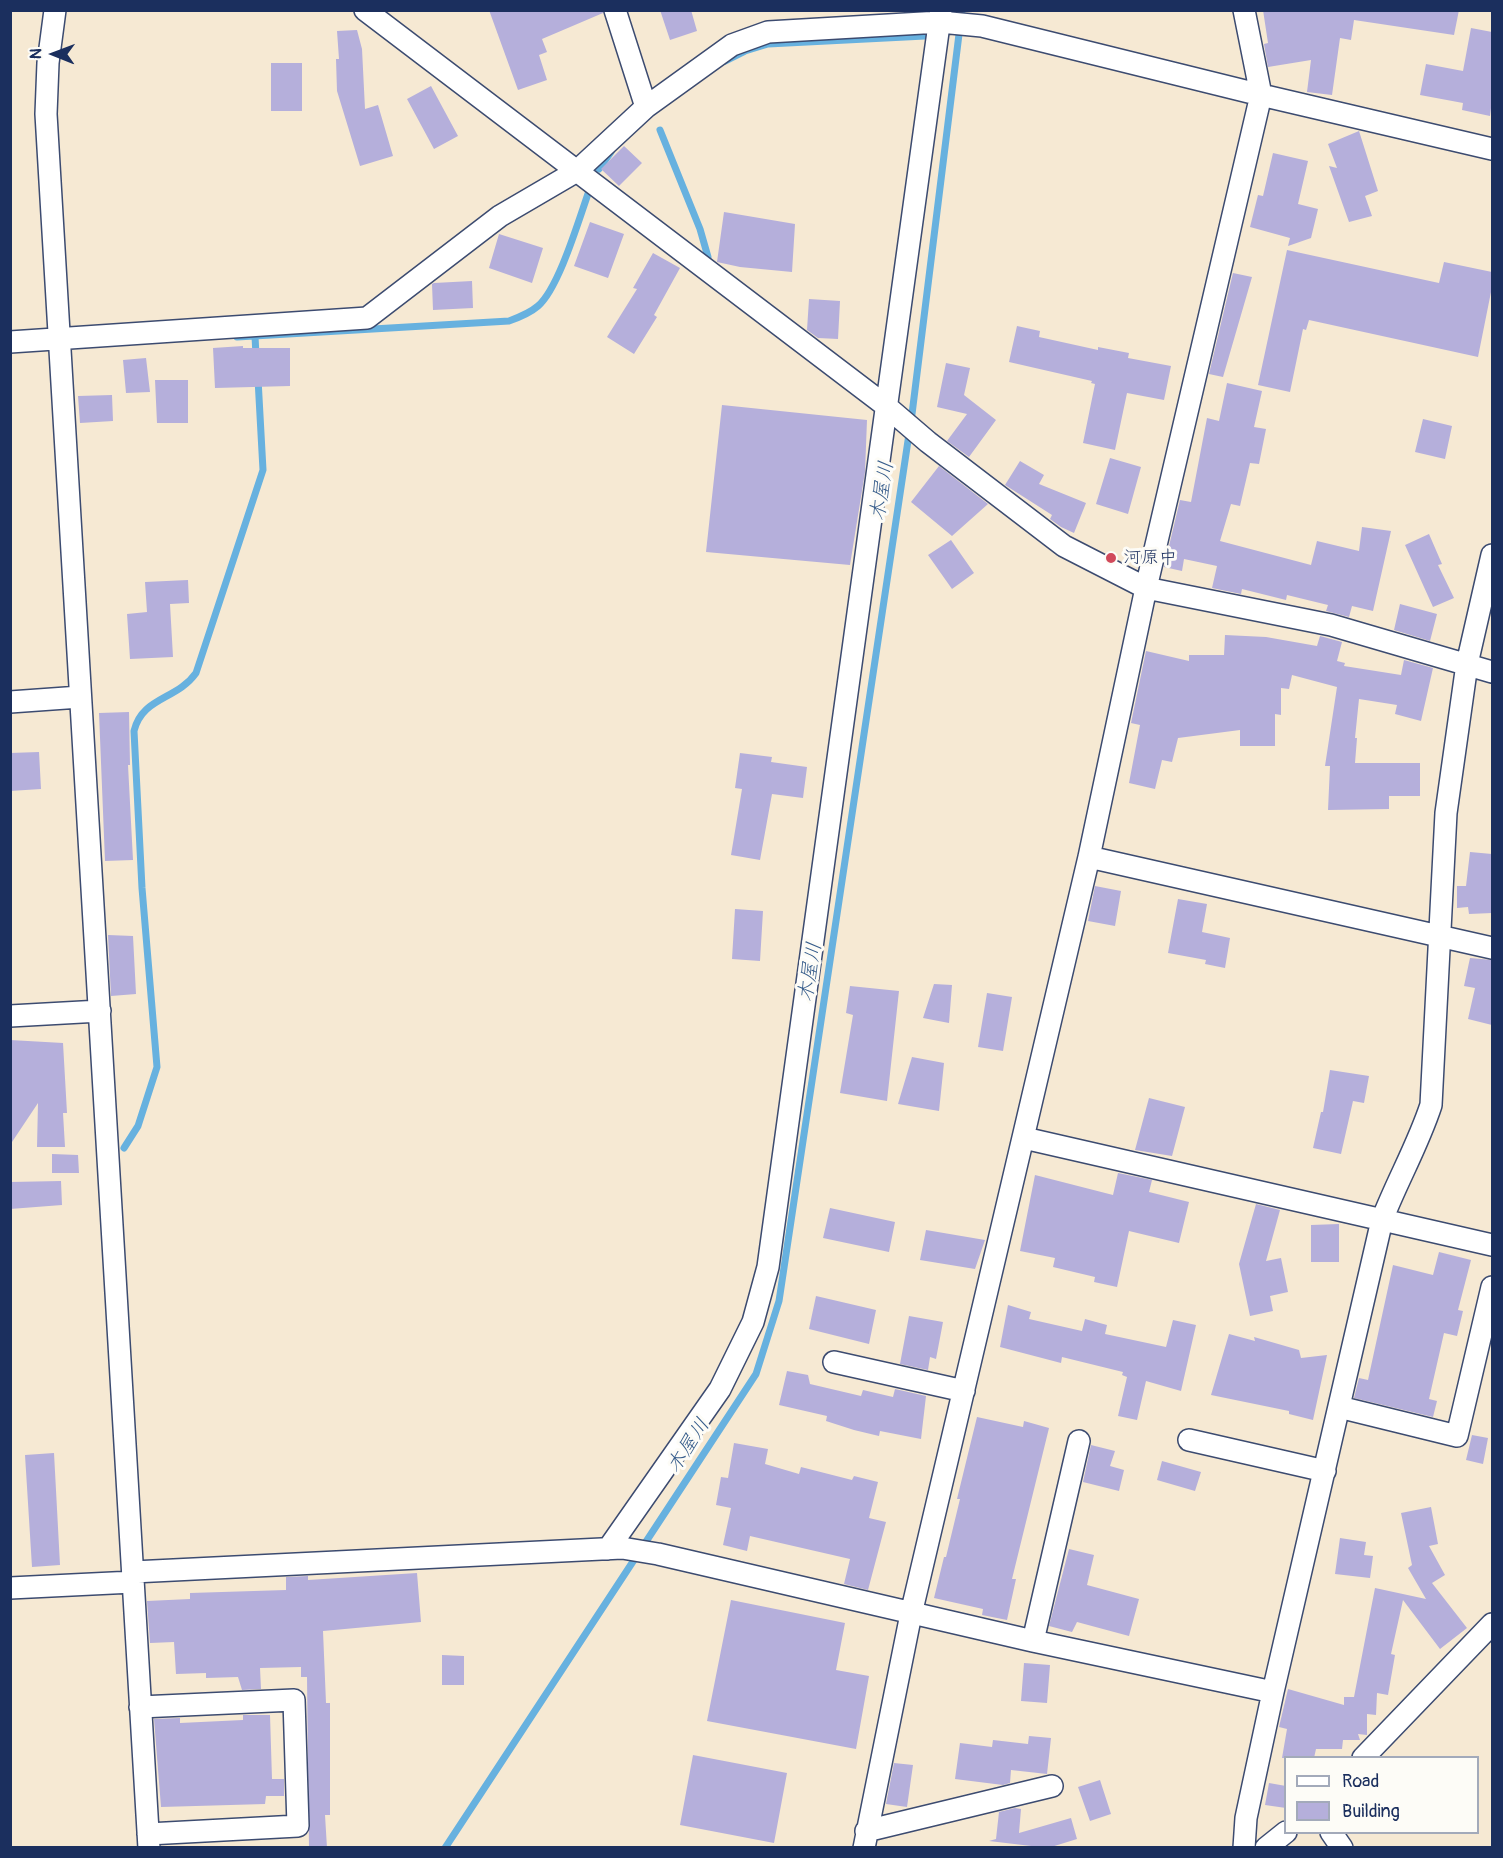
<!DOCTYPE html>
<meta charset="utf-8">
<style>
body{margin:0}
#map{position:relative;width:1503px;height:1858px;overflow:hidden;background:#f6e9d3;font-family:Pangolin,sans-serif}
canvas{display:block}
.frame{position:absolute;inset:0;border:12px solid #1b2f5e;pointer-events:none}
.legend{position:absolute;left:1284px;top:1756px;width:195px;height:78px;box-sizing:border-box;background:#fdfcf7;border:2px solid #a3aaba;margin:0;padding:8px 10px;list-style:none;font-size:18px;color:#1b2f5e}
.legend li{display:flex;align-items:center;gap:12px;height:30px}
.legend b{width:30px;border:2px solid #a3aaba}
.north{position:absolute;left:24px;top:24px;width:60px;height:60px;-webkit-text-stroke:4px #fdfcf7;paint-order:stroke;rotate:271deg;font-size:16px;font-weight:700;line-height:24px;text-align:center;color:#1b2f5e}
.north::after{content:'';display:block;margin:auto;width:21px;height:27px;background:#1b2f5e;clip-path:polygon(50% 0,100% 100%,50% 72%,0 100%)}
</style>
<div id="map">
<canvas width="1503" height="1858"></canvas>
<div class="frame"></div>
<ul class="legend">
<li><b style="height:8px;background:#fff"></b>Road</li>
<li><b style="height:16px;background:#b5afdb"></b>Building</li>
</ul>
<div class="north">N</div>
</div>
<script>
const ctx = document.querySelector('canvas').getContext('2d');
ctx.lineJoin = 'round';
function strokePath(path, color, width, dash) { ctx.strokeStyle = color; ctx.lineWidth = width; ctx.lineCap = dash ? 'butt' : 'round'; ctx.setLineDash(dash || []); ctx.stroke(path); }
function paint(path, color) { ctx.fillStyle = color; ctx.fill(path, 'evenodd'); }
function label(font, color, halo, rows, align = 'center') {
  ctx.font = font + ' Pangolin,"Klee One",sans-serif'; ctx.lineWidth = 6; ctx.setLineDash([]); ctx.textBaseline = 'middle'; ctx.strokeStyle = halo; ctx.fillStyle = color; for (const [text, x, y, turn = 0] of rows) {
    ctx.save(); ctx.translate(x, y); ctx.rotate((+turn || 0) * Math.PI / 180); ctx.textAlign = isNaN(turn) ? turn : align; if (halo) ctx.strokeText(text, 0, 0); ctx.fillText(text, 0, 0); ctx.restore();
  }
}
strokePath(new Path2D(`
 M725 61 745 51 768 44 925 36
 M660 130 700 229 708 257
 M599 169 611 152
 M255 336 256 356
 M237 337 509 321C520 317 530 313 538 306 559 288 579 219 589 191
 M124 1148 138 1126 157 1067 142 888 134 731C142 697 177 700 196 673L263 470 258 379
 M445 1848 756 1374 779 1301 912 414 962 10`), '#67b1df', 7);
paint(new Path2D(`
 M489 10H603V13L542 39 547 52 539 55 547 80 518 90Z
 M660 10H691L697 31 670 40Z
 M1263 10H1459L1454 35 1354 20 1351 40 1340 38 1332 95 1307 92 1311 60 1268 67 1264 44 1268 43Z
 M1471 28 1492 32V100L1490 116 1462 110 1463 103 1420 95 1426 64 1463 71Z
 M357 30 362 49 365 109 378 105 393 156 360 166 337 91 336 59H339L337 31Z
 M271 63H302V111H271Z
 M431 86 458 136 434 149 407 99Z
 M1359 131 1378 191 1365 196 1372 216 1349 222 1329 166 1337 168 1328 144Z
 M624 146 642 163 619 186 601 169Z
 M1273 153 1308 161 1298 204 1318 209 1311 238 1288 246 1290 238 1250 227 1258 195 1263 196Z
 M724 212 795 224 792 272 740 267 717 262Z
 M590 222 624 234 608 278 574 266Z
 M499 234 543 248 532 283 489 268Z
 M1287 250 1439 283 1444 262 1492 272V287L1478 357 1309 320 1306 330 1303 329 1290 392 1258 385Z
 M653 253 680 268 654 315 657 317 634 354 607 337 637 289 633 288Z
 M1233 273 1252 277 1223 377 1209 374Z
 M472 281 473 308 433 310 432 284 434 283Z
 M809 299 840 301 838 339 818 338 807 330Z
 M1017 326 1040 331 1039 337 1098 350V347L1129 353 1128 358 1171 366 1164 400 1127 393 1115 450 1083 443 1095 384 1091 383 1092 381 1009 362Z
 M243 346V348H290V386L215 388 213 348Z
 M146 358 150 392 126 393 123 360Z
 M946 363 970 368 964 395 996 420 969 457 947 441 967 414 937 407Z
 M155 380H188V423H157Z
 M1227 383 1262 391 1254 427 1266 429 1259 464 1250 463 1240 506 1231 504 1220 541 1311 565 1317 541 1359 551 1362 527 1391 531 1373 611 1352 606 1349 617 1326 611 1328 605 1287 595 1286 600 1242 589 1241 594 1212 588 1217 566 1184 559 1182 571 1164 567 1180 500 1191 502 1207 418 1219 421Z
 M112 395 113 421 80 423 78 396Z
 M722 405 867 420 865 472 850 565 706 552Z
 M1423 419 1452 426 1445 459 1415 452Z
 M1110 458 1141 467 1128 514 1096 504Z
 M1020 461 1044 475 1039 484 1086 503 1074 533 1061 527 1050 519 1052 515 1005 485Z
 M939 466 988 504 952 536 911 502Z
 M1429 534 1442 564 1438 565 1454 598 1433 607 1405 545Z
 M951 540 974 573 952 589 928 555Z
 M188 580 189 603 170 604 173 657 130 659 127 614 147 612 145 582Z
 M1400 604 1437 614 1430 641 1394 630Z
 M1225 635 1266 637 1317 646 1320 636 1342 642 1337 661 1345 663 1344 666 1401 675 1404 660 1433 668 1421 721 1395 714 1397 705 1359 699 1355 738H1357L1355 763H1420V796H1389V809L1328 810 1330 766H1325L1337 687 1292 675 1289 689 1281 688V715L1275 714V746H1240V730L1178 738 1172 762 1162 760 1155 789 1129 783 1140 725 1131 723 1146 651 1189 661V655H1224Z
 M129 712 130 765H128L133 860 105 861 99 713Z
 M39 752 41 789 10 791V753Z
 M740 753 772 757 771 762 807 767 803 798 772 794 760 860 731 855 742 789 735 788Z
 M1470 852 1492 854V913L1469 914 1468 907 1457 908V886H1466Z
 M1095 886 1121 891 1115 926 1088 921Z
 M1178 899 1207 904 1202 932 1230 938 1225 968 1205 964 1206 960 1168 953Z
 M735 909 763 911 760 961 732 959Z
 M108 935 133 936 136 994 111 996Z
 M1470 958 1492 960V1025L1468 1019 1475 988 1464 986Z
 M934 984 952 985 949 1023 923 1018Z
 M850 986 899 991 887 1101 840 1093 853 1015 846 1013Z
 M987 993 1012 997 1003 1051 978 1047Z
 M10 1040 63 1043 67 1113H63L65 1147H37L38 1103 10 1145Z
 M912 1057 944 1063 939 1111 898 1104Z
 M1330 1070 1369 1076 1364 1103 1353 1101 1341 1154 1313 1148 1321 1112H1323Z
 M1149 1098 1185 1107 1172 1156 1135 1150Z
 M52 1154 78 1155 79 1173H52Z
 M1118 1173 1152 1180 1149 1192 1189 1202 1179 1243 1129 1231 1117 1287 1094 1282 1095 1277 1053 1267 1055 1258 1020 1251 1035 1175 1113 1195Z
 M61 1181 62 1205 10 1209V1182Z
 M1256 1204 1280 1210 1266 1261 1281 1258 1288 1292 1270 1296 1273 1311 1250 1316 1239 1264Z
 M830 1208 895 1222 889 1252 823 1238Z
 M1339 1224V1262H1311V1225Z
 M926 1230 985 1240 975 1269 920 1260Z
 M1439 1252 1471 1260 1458 1310 1463 1311 1457 1336 1444 1333 1429 1399 1437 1401 1433 1417 1354 1398 1359 1378 1368 1380 1393 1265 1433 1275Z
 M816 1296 876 1310 869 1344 809 1329Z
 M1008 1305 1031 1312 1029 1319 1082 1331 1085 1319 1107 1325 1105 1334 1166 1347 1173 1320 1196 1325 1181 1391 1146 1381 1137 1420 1118 1416 1127 1377 1122 1375 1123 1372 1062 1357 1061 1363 1000 1347Z
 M909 1316 943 1322 936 1359 930 1357 928 1370 900 1364Z
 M1229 1334 1255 1341 1254 1337 1299 1350 1301 1358 1327 1355 1313 1420 1289 1414V1411L1211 1395Z
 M787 1371 808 1375 810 1384 861 1396 863 1390 893 1397 895 1389 926 1396 921 1439 880 1431 879 1436 854 1430 826 1421 827 1416 779 1405Z
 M977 1417 1023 1427 1024 1421 1049 1428 1012 1579H1016L1007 1620 982 1615 983 1609 934 1598 944 1557H946L960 1499H957Z
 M1472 1435 1488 1438 1483 1464 1466 1460Z
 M734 1443 768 1449 765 1464 799 1474 801 1467 852 1480 854 1476 878 1482 869 1518 886 1522 868 1590 844 1584 850 1559 750 1536 747 1551 723 1545 731 1508 716 1505 721 1477 728 1478Z
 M1091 1445 1115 1451 1110 1466 1124 1470 1119 1491 1083 1482Z
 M54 1453 60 1565 32 1567 25 1455Z
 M1162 1461 1201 1472 1195 1491 1157 1480Z
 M1431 1507 1438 1544 1429 1546 1445 1575 1432 1583 1467 1628 1440 1649 1403 1600 1391 1654 1395 1655 1388 1695 1377 1693 1376 1715 1367 1714V1735L1358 1734 1360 1740H1343L1342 1749H1316L1314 1758H1282L1287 1729 1279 1727 1288 1689 1344 1705V1697H1354L1375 1588 1426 1599 1408 1568 1412 1565 1401 1513Z
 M1340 1538 1366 1542 1364 1555 1373 1556 1370 1578 1335 1574Z
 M1069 1549 1094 1555 1087 1585 1139 1599 1129 1636 1077 1622 1072 1632 1049 1626Z
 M417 1573 421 1622 323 1631 326 1703H330V1815H325L327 1848H309L307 1677H301V1667L260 1668 261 1689 242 1690 238 1677 206 1678V1673L176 1674 174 1642 150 1643 147 1601 190 1599V1593L286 1590V1577L308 1576V1580Z
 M731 1600 845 1623 836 1670 869 1676 856 1749 707 1721Z
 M442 1655 464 1656V1685H442Z
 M1024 1663 1050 1665 1047 1703 1021 1701Z
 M243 1715H270L272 1779H284V1796H266L265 1804 161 1807 154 1719 180 1718V1723L243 1720Z
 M1029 1736 1051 1738 1047 1774 1011 1770 1010 1783 1003 1785 955 1779 960 1743 992 1747 993 1740 1028 1744Z
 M693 1755 787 1773 774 1843 680 1825Z
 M894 1763 913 1765 907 1807 886 1804Z
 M1100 1780 1111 1814 1090 1821 1078 1787Z
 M1269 1783 1286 1786V1808L1265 1805Z
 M1015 1808 1021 1809 1019 1833 1071 1818 1077 1839 1048 1848 989 1841 996 1839 999 1812Z`), '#b5afdb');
const minor = new Path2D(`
 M55 10 48 63 46 114 149 1848
 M365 10 886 406 928 442 1064 546 1146 588 1331 625 1492 672
 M615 10 646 107
 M10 342 367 318 500 216 577 171 646 107 732 45 768 32 940 22 982 26 1261 95 1492 149
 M10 702 80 697
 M1089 857 1492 948
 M10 1016 100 1011
 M1024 1138 1492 1245
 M834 1362 964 1391
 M1339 1407 1457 1436 1492 1287
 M1189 1440 1325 1471
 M608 1549 720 1389 753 1322 768 1267 941 10
 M133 1572 622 1548 658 1554 1033 1641 1273 1692
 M10 1588 133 1582
 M1033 1641 1079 1441
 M140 1707 294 1700 298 1826 148 1834
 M1363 1758 1492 1624
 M866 1831 1052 1786
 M1331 1832 1342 1848
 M864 1848 911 1614 1089 857 1146 588 1261 95 1244 10
 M1244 1848 1246 1818 1273 1692 1382 1220C1397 1181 1418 1145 1431 1105L1446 813 1467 664 1492 555
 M1266 1848 1286 1832`);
strokePath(minor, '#3c4b70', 24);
strokePath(minor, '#fff', 21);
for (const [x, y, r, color] of [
 [1111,558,6,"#d1495b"]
]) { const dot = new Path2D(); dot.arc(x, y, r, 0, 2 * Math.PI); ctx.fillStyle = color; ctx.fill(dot); strokePath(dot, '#fdfcf7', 2); }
label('18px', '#1b2f5e', '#fdfcf7', [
 ["河原中",1123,558]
], 'left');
label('italic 20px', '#365c8b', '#fdfcf7', [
 ["木屋川",883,491,-81],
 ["木屋川",811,972,-81],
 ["木屋川",689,1446,-57]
]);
</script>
